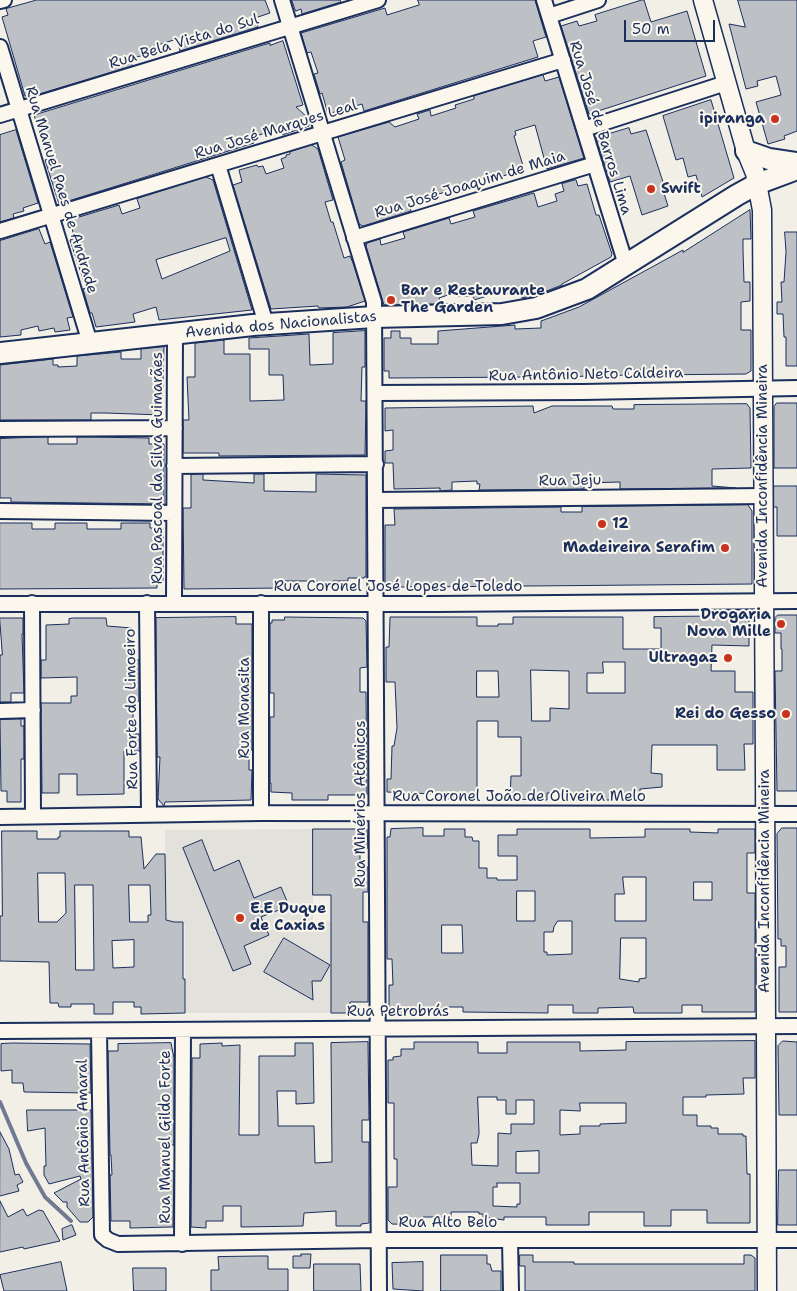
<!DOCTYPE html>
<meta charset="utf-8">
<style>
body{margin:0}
#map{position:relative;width:797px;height:1291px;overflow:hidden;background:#f2efe6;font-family:"Shantell Sans",sans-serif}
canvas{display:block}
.scale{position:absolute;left:624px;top:20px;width:91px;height:22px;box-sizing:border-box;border:2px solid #1b2f5e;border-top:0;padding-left:6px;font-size:15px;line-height:18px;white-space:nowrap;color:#1b2f5e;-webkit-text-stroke:4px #fbf7ec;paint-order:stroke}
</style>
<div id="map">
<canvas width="797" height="1291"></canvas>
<div class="scale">50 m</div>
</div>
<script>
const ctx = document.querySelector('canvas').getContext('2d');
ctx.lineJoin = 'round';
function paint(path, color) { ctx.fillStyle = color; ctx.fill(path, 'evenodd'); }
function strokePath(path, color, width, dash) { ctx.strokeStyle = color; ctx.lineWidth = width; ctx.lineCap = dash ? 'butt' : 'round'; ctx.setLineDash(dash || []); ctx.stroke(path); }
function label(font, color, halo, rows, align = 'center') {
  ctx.font = font + ' "Shantell Sans",sans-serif'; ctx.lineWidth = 4; ctx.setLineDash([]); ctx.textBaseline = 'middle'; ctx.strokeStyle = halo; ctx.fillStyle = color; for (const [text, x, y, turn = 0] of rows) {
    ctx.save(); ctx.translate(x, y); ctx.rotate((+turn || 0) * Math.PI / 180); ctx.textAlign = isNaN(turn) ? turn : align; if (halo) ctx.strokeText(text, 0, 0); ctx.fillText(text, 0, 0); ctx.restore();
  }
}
paint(new Path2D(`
 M313 829V922L331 921V1013H185V923L166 922 165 830Z`), '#e2e1dc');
strokePath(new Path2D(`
 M0 1102 26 1163 45 1197 71 1221`), '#707b93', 4);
const building = new Path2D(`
 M37 0H265L270 13 255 18 258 27 180 51 177 39 148 48 150 53 131 59 132 66 33 96H25L2 17 8 15 6 9Z
 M292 0H340L341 2 302 14 301 9 296 11Z
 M418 0H535L546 37 533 41 538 57 364 111 362 104 328 114 322 93 320 94 314 74 318 73 311 52 307 53 301 33 385 8 387 15 419 5Z
 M642 0H644L651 22 687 11 706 76 589 114 561 26 577 21 579 26 597 21 595 15Z
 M738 0H797V131L784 136 785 139 768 144 756 102 781 95 776 76 757 81 758 86 746 89 729 24 745 27Z
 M283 41 303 105 296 107 307 117 309 126 282 135 280 129 252 137 254 143 59 204 45 160 48 159 34 115 263 45 270 43V45Z
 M543 75 545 81 559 77 584 158 547 169 535 125 515 131 516 135 514 136 524 169 485 182 475 183 451 190 409 204 411 211 363 226 359 224 341 162 345 160 338 137 389 122 395 127 419 119 417 114 430 110 431 116 456 108 455 105 474 99V96Z
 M711 100 734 178 702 197 696 175 688 177 683 158 676 160 663 116Z
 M629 128 631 134 646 130 664 185 662 187 668 206 642 215 630 176 610 182 596 138Z
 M16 130 38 203 23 208 24 211 13 214 14 218 0 222V135Z
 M312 145 318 149 333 200 325 202 331 222H333L344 258 350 256 353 263 365 301 347 307 319 308 318 306 271 309 233 185 242 182 239 170 257 165 258 167 263 166 266 174 284 168 281 159 286 157V155L290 154V152Z
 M206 177 213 180 252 310 159 320 156 307 133 314 135 322 96 327 92 313H90L83 289 86 288 70 240 75 238 69 220 119 205 122 214 140 208 137 199ZM226 238 230 251 162 279 156 260Z
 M576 180 578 186 587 184 596 215H599L612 254 611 257 562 284V285L539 294 522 298 521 293 514 296 513 294 497 293 474 300 473 296H458L457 292 439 298 441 304 384 305 366 246 367 243 380 239 381 245 405 238 403 232 449 218 451 224 475 217 473 211 534 193 538 207 557 201 555 194 564 191 562 184Z
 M750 210 751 239H743V250L744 282H750V301L741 302V330H751V371L746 374 647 375V369L628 370V375L555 377V373H533V377L389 378V371H384V338H391V331H400V338H411V344H438V331L515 325V329L541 328V321L579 307 683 250V252Z
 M39 229 45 244 50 242 73 317 67 318 70 330 55 332 54 328 39 331 38 326 21 330V335L0 337V241Z
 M785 232H797V366H786V337H784L783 314H777V302H782L781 282H784L786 252Z
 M365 331V367H362L361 401H366L365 455 219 456V453H183V420H189L187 377H195V343L224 340V354H250V401L284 400 283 375H269V349H249V338L309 334 310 365 333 364V333Z
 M164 347 162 415 105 413H91V420H0V365L53 359V365H58V367L77 366V356L121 352V359H141V349Z
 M777 403H797V468H774V407Z
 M747 404 750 408 751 468 712 469V486L736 488 620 489V482L584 483V489L479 490 480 484H477V481L452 482V490L440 491V488L394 489 393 463H385V451L393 450V430L385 431V408L533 406 534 413 552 406H612L613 409H634V405Z
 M48 437V444H77V437H91L149 438V444H164V504L11 502V498H0V439Z
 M203 474V480L254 483V474H264V491L316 492V474L366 475V577H364V578H348V581H333V587H317V581H284V588L184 589 183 508H191V475Z
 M774 486H797V536H777V507H774Z
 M748 505 752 511V584L414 587H390L385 583V525H395L394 509 561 507V512H582V507Z
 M0 523H32V529H55V523H87V529H121V523H150V528H163V582H157V588L0 589Z
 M778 615H797V791H777L775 671H782V649H781V633H775V618Z
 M746 616 749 619V646L712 645 711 671H735V692H753V744H744L745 770H717V745H652L651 773 662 774V787L640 789V795H617V800H572V793H547V800L510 799 511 776H521V737H498V721H477V799H434V794L387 792V779H391L392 746H394L397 728 395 682H386V647H389L390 617H477V626H498V624H513V617H623V649H661V628H654V617ZM603 662H625V693H587V673H603ZM531 670 569 671V709L550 708V721H532ZM477 671H498L499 697H477Z
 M236 617V624H252V750H249V770H252L251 800 165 802 164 806 158 799 160 757H157L156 618Z
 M285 617 363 618 366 621 367 667 360 668V692H366L367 795H328V800H292V793L271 792V783H270V717H274V693H270V623H272V620H284Z
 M0 618H23V634H22L24 693H11V702H0V655H2Z
 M73 618H106L107 626 132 628 133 660H139V701H133V734H139L140 751H124V794L77 795V774H59V793H42L41 703H71V696H77V677L41 678V660H46V625L69 624V619Z
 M21 719V726H24V759H21V802H7V791H1L0 720Z
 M423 828V836H444V829H465V837H472L473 841H479V868H487V878H497V880H517V856H498V835H517V829H590V838L645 837V829H690V832L718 833V829H755V853H747V893H755V1012H702V1005H682V1013H634L633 1007 598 1008V1013H573V1005H548V1013L463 1012V1007H444V1012L389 1013V985H393L392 959H387V837H390L391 829ZM623 877H646V921H615V894H624ZM694 882H712V900H694ZM517 891H535V921H517ZM558 921H572V954L547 955V952H544V932H553L554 927ZM442 925H462L463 953H442ZM621 938H646V978L639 979V982L620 979Z
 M782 828H797V1012H779V967H786V946H781V939H778L777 834Z
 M313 829H367L368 848 360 849V867H368V892H363V922H368V1002H350V1013H331V895H313Z
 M2 831H37V839H58V837H60V831H129V837H141L144 869 156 854H165L166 920 174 922H183V979H185V1013L141 1014V1007H134V1002H113V1014H94V1004H71V1007H59L58 1003H50L49 962 0 961V916H2ZM38 873H65L66 913 57 922H39ZM75 885H93L94 970H76ZM129 885H150L151 915H148V922H130ZM134 940V967L113 968 112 941Z
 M202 840 214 871 239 860 254 898 281 887 289 906 261 917 269 935 244 946 251 964 233 971 183 848Z
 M284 938 330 965 321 981H312L313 1000 264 972Z
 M755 1041V1078H743L744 1094 706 1095V1097H683V1115H697V1126H711V1128H718V1134H743V1136H746L747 1174H750V1223H707V1210H671V1226H644V1212H589V1225H546V1217H504V1220L483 1217V1214H479V1212H451V1217H423V1225L392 1224 388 1220V1187H397V1159H394V1103H388V1060H393V1057L401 1056V1049H414V1042H478V1053H507V1042H580V1051L626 1050V1042ZM478 1097H497V1100H506V1114H516V1100H534V1124H511V1134L498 1133V1166L472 1165 471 1143H477L479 1134ZM580 1103H626V1123L600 1124V1126H580V1134L560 1135V1110L580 1111ZM539 1151V1173H516V1152ZM497 1183H520V1204H517V1207L493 1206V1187H497Z
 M783 1041 797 1042V1115H779L778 1046Z
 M368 1042 369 1120H362V1142H369V1223L361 1224V1226H336V1211L304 1213 303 1226 241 1227V1206H223V1221H206V1228L191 1227 192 1058H200V1044L222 1043V1046L240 1045 239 1135H259V1056H295V1043H313L314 1103 296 1104V1091H277L278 1117V1126H314L315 1163 332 1162 331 1043Z
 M12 1043 90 1044 91 1093 24 1092 23 1083H12V1070L1 1071V1044Z
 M171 1043 174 1058V1145H168V1171H174L173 1227 130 1228V1221H111L110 1175H112L111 1155H110L108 1051H118V1044Z
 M27 1110H91L93 1217 88 1222H80L67 1207V1202H63L54 1193 81 1179 80 1176 49 1184 44 1175V1166H46L45 1128 28 1131Z
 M0 1132 9 1149 15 1175 19 1174 23 1182 17 1185 19 1191 0 1196Z
 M779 1170H797V1225H778Z
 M0 1201 8 1217 23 1209 27 1216 39 1210 43 1211 60 1241 24 1249 23 1247 0 1252Z
 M72 1225 76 1235 63 1240 62 1229Z
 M301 1254H311L310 1268H293V1256H301Z
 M441 1255H487V1264H490L492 1271H501V1291H441Z
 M520 1255H533V1262H574V1264H744V1255H751L755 1258V1291H525V1266H520Z
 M259 1256H268V1269H288V1291H211V1270H219L218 1257Z
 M61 1262 67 1291H4L0 1275Z
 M423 1262V1291L393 1289 392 1263Z
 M314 1264H360L361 1291H314Z
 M133 1268H166V1291H134Z`);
paint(building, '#bdc0c4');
strokePath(building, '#1b2f5e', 1);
const minor = new Path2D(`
 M282 0 374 302 379 1291
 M544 0 626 265
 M0 1 4 0
 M549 16 598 0
 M0 47 90 343
 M0 115 378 0
 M584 129 726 83
 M218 165 266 324
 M0 231 563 60
 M354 238 595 164
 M375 393 583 392 797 388
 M0 429 175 428
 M174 466 376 464
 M376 500 764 496
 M0 511 174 513
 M32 603 33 816
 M147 603 149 814
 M174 603 175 333
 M0 604H437L797 601
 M0 711 33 710
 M261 813V603
 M0 817 261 813 797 814
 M0 1031 797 1026
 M99 1031 102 1235 108 1240 118 1244 379 1240H797
 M510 1240 511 1291
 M182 1244 183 1030`);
const tertiary = new Path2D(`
 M703 0 746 151 755 173 762 210 765 770 767 1291`);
const secondary = new Path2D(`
 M746 151 769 159 797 163
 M0 353 253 325 374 317 502 314 536 308 587 289 737 195 757 184 797 169`);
strokePath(minor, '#1b2f5e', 18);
strokePath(tertiary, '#1b2f5e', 21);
strokePath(secondary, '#1b2f5e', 24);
strokePath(minor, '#fbf7ec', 14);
strokePath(tertiary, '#fbf7ec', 18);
strokePath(secondary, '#fbf7ec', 20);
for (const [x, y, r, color] of [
 [775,119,5,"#c8321e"],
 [651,189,5,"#c8321e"],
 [391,300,5,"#c8321e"],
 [602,524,5,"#c8321e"],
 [725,548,5,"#c8321e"],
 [781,624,5,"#c8321e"],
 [728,658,5,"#c8321e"],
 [786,714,5,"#c8321e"],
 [240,918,5,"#c8321e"]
]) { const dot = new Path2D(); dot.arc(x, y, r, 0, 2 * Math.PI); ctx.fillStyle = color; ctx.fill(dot); strokePath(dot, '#fbf7ec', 2); }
label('15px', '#1b2f5e', '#fbf7ec', [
 ["Rua Bela Vista do Sul",184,42,-17],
 ["Rua José de Barros Lima",600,128,73],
 ["Rua José Marques Leal",276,130,-17],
 ["Rua José Joaquim de Maia",470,185,-17],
 ["Rua Manuel Paes de Andrade",61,190,73],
 ["Avenida dos Nacionalistas",281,325,-5],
 ["Rua Antônio Neto Caldeira",586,375,-1],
 ["Rua Pascoal da Silva Guimarães",158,468,-90],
 ["Avenida Inconfidência Mineira",763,476,-90],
 ["Rua Jeju",570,481,-1],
 ["Rua Coronel José Lopes de Toledo",398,587],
 ["Rua Monasita",245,708,-90],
 ["Rua Forte do Limoeiro",132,709,-91],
 ["Rua Coronel João de Oliveira Melo",519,797],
 ["Rua Minérios Atômicos",361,804,-90],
 ["Avenida Inconfidência Mineira",765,881,-90],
 ["Rua Petrobrás",398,1012],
 ["Rua Antônio Amaral",84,1133,-91],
 ["Rua Manuel Gildo Forte",166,1137,-90],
 ["Rua Alto Belo",448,1223]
]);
label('bold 15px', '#1b2f5e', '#fbf7ec', [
 ["ipiranga",765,119],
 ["Swift",661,189,"left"],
 ["Bar e Restaurante",401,291,"left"],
 ["The Garden",401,308,"left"],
 ["12",612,524,"left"],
 ["Madeireira Serafim",715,548],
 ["Drogaria",771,615],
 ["Nova Mille",771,632],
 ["Ultragaz",718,658],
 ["Rei do Gesso",776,714],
 ["E.E Duque",250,909,"left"],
 ["de Caxias",250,926,"left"]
], 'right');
</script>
